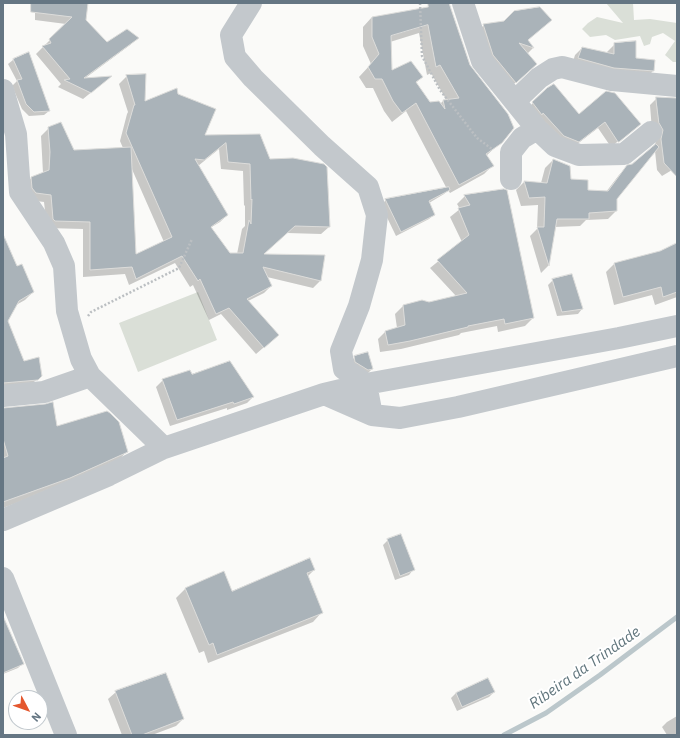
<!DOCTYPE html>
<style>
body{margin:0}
#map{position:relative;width:680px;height:738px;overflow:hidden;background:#fafaf8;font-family:"IBM Plex Sans",sans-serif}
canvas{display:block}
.frame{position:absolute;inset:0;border:4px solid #657683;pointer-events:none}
.north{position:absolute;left:8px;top:690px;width:40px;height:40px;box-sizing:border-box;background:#fff;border:1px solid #c1c8cd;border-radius:50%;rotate:131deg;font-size:11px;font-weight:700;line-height:16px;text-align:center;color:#657683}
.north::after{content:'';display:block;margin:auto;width:14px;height:18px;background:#e4572e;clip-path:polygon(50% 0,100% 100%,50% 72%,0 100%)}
</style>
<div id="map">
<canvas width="680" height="738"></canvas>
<div class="frame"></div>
<div class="north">N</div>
</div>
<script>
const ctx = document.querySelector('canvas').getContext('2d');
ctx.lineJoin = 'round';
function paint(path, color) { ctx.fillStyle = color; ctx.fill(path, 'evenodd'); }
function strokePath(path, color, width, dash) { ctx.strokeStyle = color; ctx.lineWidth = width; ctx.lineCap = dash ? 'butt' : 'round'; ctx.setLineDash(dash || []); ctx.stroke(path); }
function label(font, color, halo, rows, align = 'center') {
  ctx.font = font + ' "IBM Plex Sans",sans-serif'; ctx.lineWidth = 4; ctx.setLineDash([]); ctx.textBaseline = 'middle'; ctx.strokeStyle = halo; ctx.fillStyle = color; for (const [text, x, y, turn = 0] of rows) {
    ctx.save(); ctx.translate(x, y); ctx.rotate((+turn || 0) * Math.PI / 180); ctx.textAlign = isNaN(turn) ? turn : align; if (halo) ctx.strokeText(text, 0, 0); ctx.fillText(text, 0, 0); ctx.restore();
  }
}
paint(new Path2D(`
 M606 3H633L634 20 650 19 677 23V62H673L665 55 675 41 663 33 652 37 650 44 644 46 640 36 615 40 606 35 590 37 582 29 588 23 597 17 623 23Z
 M198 292 217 340 138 372 119 323Z`), '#dadfd7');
paint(new Path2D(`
 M35 3H87L85 21 107 43 137 38 130 45 84 79 109 78 83 99 58 87 61 84 36 54 66 24 35 20Z
 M449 5 469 66 501 142 486 156 493 165 484 174 450 193 448 190 444 194 429 203 434 214 429 219 396 236 381 205 386 200 447 189 406 111 392 122 384 111 373 88H366L359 77 371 64 363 46V27L372 17ZM419 33 427 75 431 73 447 101H443L440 104 429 103 416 83 421 77 391 71 390 42Z
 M504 22 527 40 533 48 527 54 529 71 508 89 476 33 484 25Z
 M615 44 653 71 646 78 572 65 575 55 582 48 607 54V52Z
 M28 53 49 111 44 115 29 116 22 109 12 86 17 81 8 64 13 60Z
 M127 76 144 103 177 94 203 136 260 135 269 160 329 227 321 234 287 233 262 255 324 256 320 281 313 288 267 277 271 286 264 293 248 301 270 342 256 354 221 314 209 320 193 285 190 287 175 263 129 285 125 274 83 277V229L47 228 44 202 29 200 25 185 32 177 43 173 41 136 49 128 73 151 123 148 120 141 127 114 128 112 119 84ZM219 149 221 169 243 171 244 206 245 205V226L242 229 237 254H229L210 228 220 222 227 215 198 166ZM131 167 164 242 135 255Z
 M547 89 579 115 639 124 611 147 598 128 572 148 526 110Z
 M657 98 677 99V167L662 176 657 170 655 151 616 199V211L608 219 586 220 580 226 554 227 548 266 541 273 530 236 537 229 538 205 521 206 516 190 524 182 541 183 545 168 553 160 570 180 587 191 606 192 619 175 628 166 632 165 654 147 657 138 652 131 650 105Z
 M3 149 4 159 3 160Z
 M504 190 533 318 525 326 498 332 497 326 461 333 459 335 401 349 380 352 378 339 385 332 397 328 395 314 403 306 429 303 456 296 430 268 462 242 450 217 460 209 457 204 465 196Z
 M3 237 16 267 33 292 25 300 16 305 6 317 23 362 41 375 29 387 3 390Z
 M677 244V297L655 305 652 295 614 305 606 272 615 263 661 252Z
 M553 280 582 309 578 314 557 316 548 285Z
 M355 357 372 369 367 374 350 362Z
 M192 375 253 397 247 403 227 410V408L170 426 156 387 163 380Z
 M3 409 56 428 127 451 118 461 60 487 3 508Z
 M388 540 413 570 409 575 395 580 383 545Z
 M314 570 307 577 322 612 313 622 208 663 204 651 199 653 176 598 185 589 224 573 232 592Z
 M3 628 22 664 18 668 3 674Z
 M487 679 494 692 489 697 457 711 451 698 456 693Z
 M116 692 183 719 176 726 152 735H122L108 699Z
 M677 716V735H667L662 727 667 722Z`), '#0003');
strokePath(new Path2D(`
 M504 735 546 713 600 675 677 617`), '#bbc7cb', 5);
const building = new Path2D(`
 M31 3H88L86 20 107 42 127 29 139 38 84 78 112 76 91 93 64 80 70 79 42 46 51 43 49 39 72 17 31 12Z
 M428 3H449L470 65 508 114 514 128 502 143 486 154 494 166 459 185 416 103 402 113 393 101 382 79H375L368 67 379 54 372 37V17L428 7ZM428 25 436 67 440 65 459 98 443 100 445 109 439 101 430 102 416 82 423 77 411 61 392 70 391 36Z
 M540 7 552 20 528 40 534 48 519 43 537 64 516 83 493 55 483 24 504 21 514 11Z
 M636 41V58L655 60 654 71 614 68 578 58 582 47 614 54V43Z
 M29 52 50 111 34 112 26 104 17 80 22 79 13 59Z
 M146 74 145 101 177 88 178 94 216 109 205 135 260 134 270 159 293 158 324 164 327 167 330 227 295 226 264 254 325 255 321 281 263 267 272 286 247 299 279 335 264 348 229 308 216 314 200 279 198 281 182 256 136 279 132 267 90 270V222L55 221 53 219 51 195 36 193 32 188 31 177 49 170 50 152 48 127 61 122 74 150 131 147 136 254 172 237 126 133 134 105H135L126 75ZM226 143 228 162 250 164 251 200 252 199 251 224 249 220 243 253H230L211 227 228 215 195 159 204 160Z
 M554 84 579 114 606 91 615 93 641 124 619 142H618L605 122 579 142 564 136 543 113 542 115 532 102 547 88Z
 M656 97 677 98V177L664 163 661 139 663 130 659 123Z
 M656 144 659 147 617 199V211L589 213V219H557L549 266 537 227H544L545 197 529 198 524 181 547 183 553 159 570 166 571 179 588 180V190L608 191 627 165 632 164Z
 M449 187 450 190 429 201 435 215 401 232 385 199Z
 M504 189 507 190 534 318 505 324 504 319 468 326V327L410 341 388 345 385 331 405 325 403 305 422 300 429 302 467 293 437 260 469 235 458 208 470 205 464 195Z
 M3 234 17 266 22 264 34 292 19 301 8 321 24 361 39 357 42 376 38 380 3 383Z
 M677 243V292L663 297 661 287 623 297 614 263 660 251Z
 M572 274 583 309 562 312 552 279Z
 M368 352 373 369 368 370 355 362 354 356Z
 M230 361 254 397 234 404 233 402 177 420 162 379 190 370 192 374Z
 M53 402 57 426 107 411 110 413 119 422 128 452 70 478 3 502V458L8 456 3 439V408L45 404Z
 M401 534 415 570 400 576 387 539Z
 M310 558 315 570 307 573 323 613 217 655 213 643 209 645 185 588 224 571 232 591Z
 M3 616 24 664 3 673Z
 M166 673 184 719 142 735H132L115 691Z
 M488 678 495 692 462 707 456 693Z`);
paint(building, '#aab3b9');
strokePath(building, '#dcdcda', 1);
strokePath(new Path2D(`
 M420 3 422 56 440 90 477 138 492 149
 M88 316 91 312 179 268 192 239`), '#bbbfc2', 2.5, [2, 2]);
strokePath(new Path2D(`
 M251 3 231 35 235 57 253 78 322 146 368 187 377 215 372 260 359 306 341 351 344 369 366 384 372 415
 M463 3 482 61 537 129 555 146 579 155 624 154 651 132
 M3 90 16 134 20 192 54 243 64 266 67 311 81 359 90 376
 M515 101 539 78 553 69 562 67 612 80 677 86
 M511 179V152L522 138 537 129
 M324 394 372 415 400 418 458 407 677 356
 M3 396 44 392 90 376 164 448
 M3 520 109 475 164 448 324 394 366 384 619 338 677 326
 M3 578 66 735`), '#c3c8cc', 22);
label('italic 15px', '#60757c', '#fff', [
 ["Ribeira da Trindade",585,668,-35]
]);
</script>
